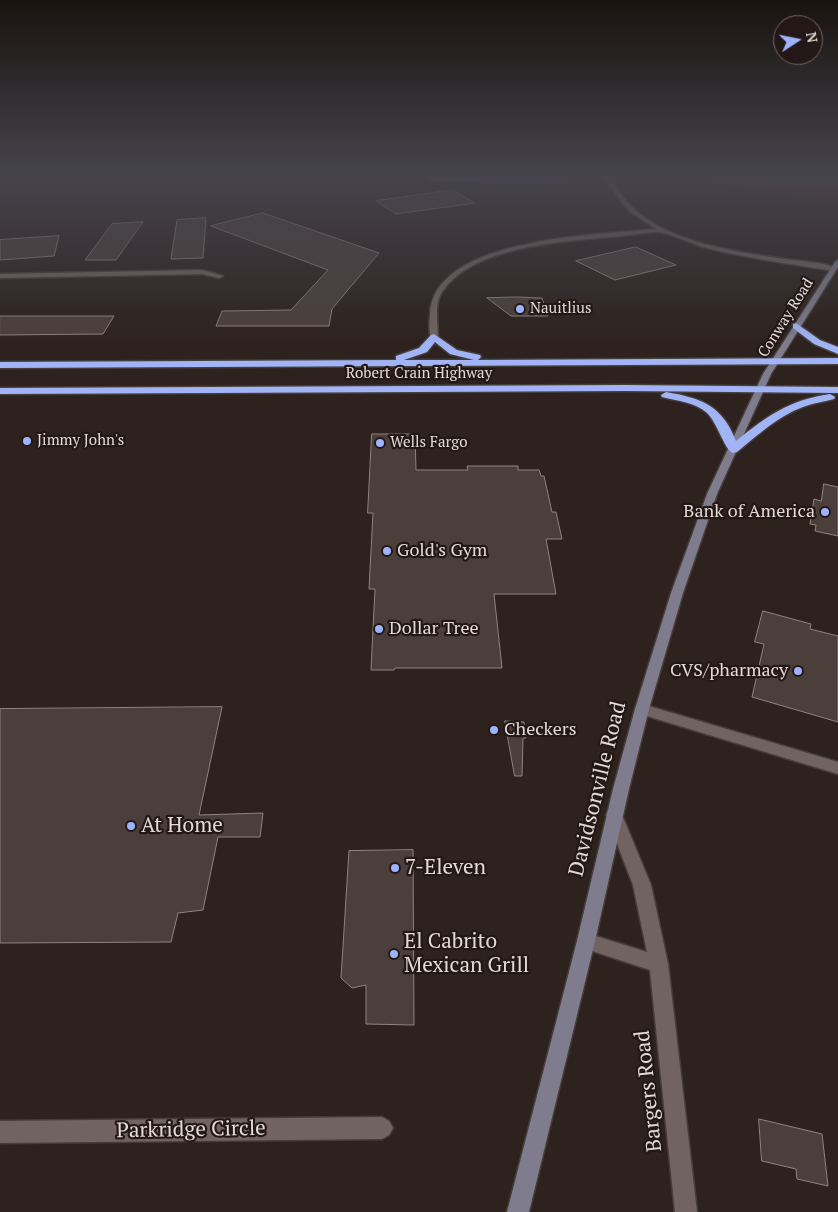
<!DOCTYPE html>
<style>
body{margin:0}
#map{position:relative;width:838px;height:1212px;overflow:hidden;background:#2d221e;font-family:"PT Serif",serif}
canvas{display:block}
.north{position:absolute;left:773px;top:15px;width:50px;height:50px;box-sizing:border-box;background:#231815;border:1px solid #6f6663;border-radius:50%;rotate:79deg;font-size:14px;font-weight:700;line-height:20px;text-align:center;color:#e2dad8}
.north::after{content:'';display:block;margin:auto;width:18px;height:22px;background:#9eb3fd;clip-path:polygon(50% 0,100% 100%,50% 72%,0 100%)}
</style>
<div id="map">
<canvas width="838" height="1212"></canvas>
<div class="north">N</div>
</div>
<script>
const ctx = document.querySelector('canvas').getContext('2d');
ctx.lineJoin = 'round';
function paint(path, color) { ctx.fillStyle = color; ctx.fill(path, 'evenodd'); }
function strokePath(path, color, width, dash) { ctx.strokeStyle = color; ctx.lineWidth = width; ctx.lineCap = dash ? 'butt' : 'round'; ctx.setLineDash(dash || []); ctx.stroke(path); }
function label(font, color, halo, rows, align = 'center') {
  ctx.font = font + ' "PT Serif",serif'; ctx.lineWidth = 4.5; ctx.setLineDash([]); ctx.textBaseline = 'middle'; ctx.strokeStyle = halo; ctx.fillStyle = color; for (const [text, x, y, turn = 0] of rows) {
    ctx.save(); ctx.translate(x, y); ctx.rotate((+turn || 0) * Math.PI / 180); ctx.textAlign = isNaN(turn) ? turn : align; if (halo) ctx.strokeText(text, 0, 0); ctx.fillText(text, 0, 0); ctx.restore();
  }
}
paint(new Path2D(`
 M666 176H838V200L669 177Z`), '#521f0f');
const building = new Path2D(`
 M453 190 475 203 396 214 376 201Z
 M263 213 379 253 332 309 329 326H216L222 311 291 310 328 270 211 226Z
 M206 218 203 258 171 259 177 220Z
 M143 222 116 260H85L112 224Z
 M59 236 54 256 0 260V240Z
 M636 247 676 265 615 280 576 261Z
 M517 297 542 298 548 316H511L487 298Z
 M0 316H114L103 334 0 335Z
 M372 434H415L416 470H468L467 466H518V470H539L541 476H544L552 512H556L562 539H546L556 594H494L502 668H395L394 670H371L375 589H369L373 513H368Z
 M824 484 838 487V536L815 531 816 525 810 524 814 499 821 501Z
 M763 611 811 624 810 629 838 636V722L752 697 764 644 755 642Z
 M222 707 199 815 263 813 260 837H218L203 910 178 913 171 942 0 943V709Z
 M505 721 524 722 526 738H523L522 776H515Z
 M413 850 414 1025 366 1024V985L352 988 341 978 349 851Z
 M759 1119 822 1134 828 1186 797 1179 796 1169 762 1161Z`);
paint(building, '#4b3f3b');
strokePath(building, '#91837e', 1);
const street = new Path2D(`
 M510 176H581L578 178 432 181 429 179 432 177Z
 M602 176H608C616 187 623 199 634 209 671 243 737 252 785 259 798 261 827 262 837 269L834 271C790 264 746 258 703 247 690 243 677 236 664 233 654 230 633 235 622 236 570 241 474 244 442 292 434 304 438 323 438 337L431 339C429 332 429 323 430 316 431 237 599 235 656 229L629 211Z
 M202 270 223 276 219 278 202 274 0 278V274Z
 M642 704 838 762V774L637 713 635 709 637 705Z
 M614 808 620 810 622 815 651 885 668 964 697 1212H675L650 970 580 947 577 941 580 935 586 933 647 952 633 885 606 815 608 810Z
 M382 1117 389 1121 393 1128 389 1135 382 1139 0 1143V1121Z`);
const secondary = new Path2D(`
 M838 260V267L771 374 717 494 683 593 649 709 629 789 595 941 529 1212H507L577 941 613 789 635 709 671 593 707 494 763 374 835 262Z`);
const highway = new Path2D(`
 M796 323 820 340 838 347V354L814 344 793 328V324Z
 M434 334 457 350 480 355 481 357 478 360 838 358V364L0 368V362L396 360V356L419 348 431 335ZM435 342 450 354 474 360H404L427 352Z
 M625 385 838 387V393L625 391 0 394V388Z
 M666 392C701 398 722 405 736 441 767 416 789 400 830 394L835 397 834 399C823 402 813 403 803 407 778 416 758 435 737 452L733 453C725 451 717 422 707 413 695 402 678 401 662 397L661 395Z`);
strokePath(street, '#463d3a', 3);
strokePath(secondary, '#463d3a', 3);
strokePath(highway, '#463d3a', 3);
paint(street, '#716460');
paint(secondary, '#7f7c8d');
paint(highway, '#a1b4f6');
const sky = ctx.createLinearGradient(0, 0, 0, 345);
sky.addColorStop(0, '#191310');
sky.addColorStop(0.51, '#46444c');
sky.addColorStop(1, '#46444c00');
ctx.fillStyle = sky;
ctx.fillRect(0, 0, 838, 345);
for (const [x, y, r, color] of [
 [520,309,5,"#9eb3fd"],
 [27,441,5,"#9eb3fd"],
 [380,443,5,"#9eb3fd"],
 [825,512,5,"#9eb3fd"],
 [387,551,5,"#9eb3fd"],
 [379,629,5,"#9eb3fd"],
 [798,671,5,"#9eb3fd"],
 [494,730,5,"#9eb3fd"],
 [131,826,5,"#9eb3fd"],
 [395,868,5,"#9eb3fd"],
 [394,954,5,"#9eb3fd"]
]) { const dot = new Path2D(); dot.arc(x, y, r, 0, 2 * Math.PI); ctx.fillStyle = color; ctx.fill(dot); strokePath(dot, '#231815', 2); }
label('15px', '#e2dad8', '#231815', [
 ["Nauitlius",530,309],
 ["Jimmy John's",37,441],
 ["Wells Fargo",390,443]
], 'left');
label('15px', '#e2dad8', '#231815', [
 ["Conway Road",786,318,-58],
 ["Robert Crain Highway",419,374]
]);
label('18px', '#e2dad8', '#231815', [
 ["Bank of America",815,512,"right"],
 ["Gold's Gym",397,551],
 ["Dollar Tree",389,629],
 ["CVS/pharmacy",788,671,"right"],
 ["Checkers",504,730]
], 'left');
label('21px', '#e2dad8', '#231815', [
 ["Davidsonville Road",598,789,-76],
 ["Bargers Road",649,1091,-96],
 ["Parkridge Circle",191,1130,-1]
]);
label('21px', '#e2dad8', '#231815', [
 ["At Home",141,826],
 ["7-Eleven",405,868],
 ["El Cabrito",404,942],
 ["Mexican Grill",404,966]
], 'left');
</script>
